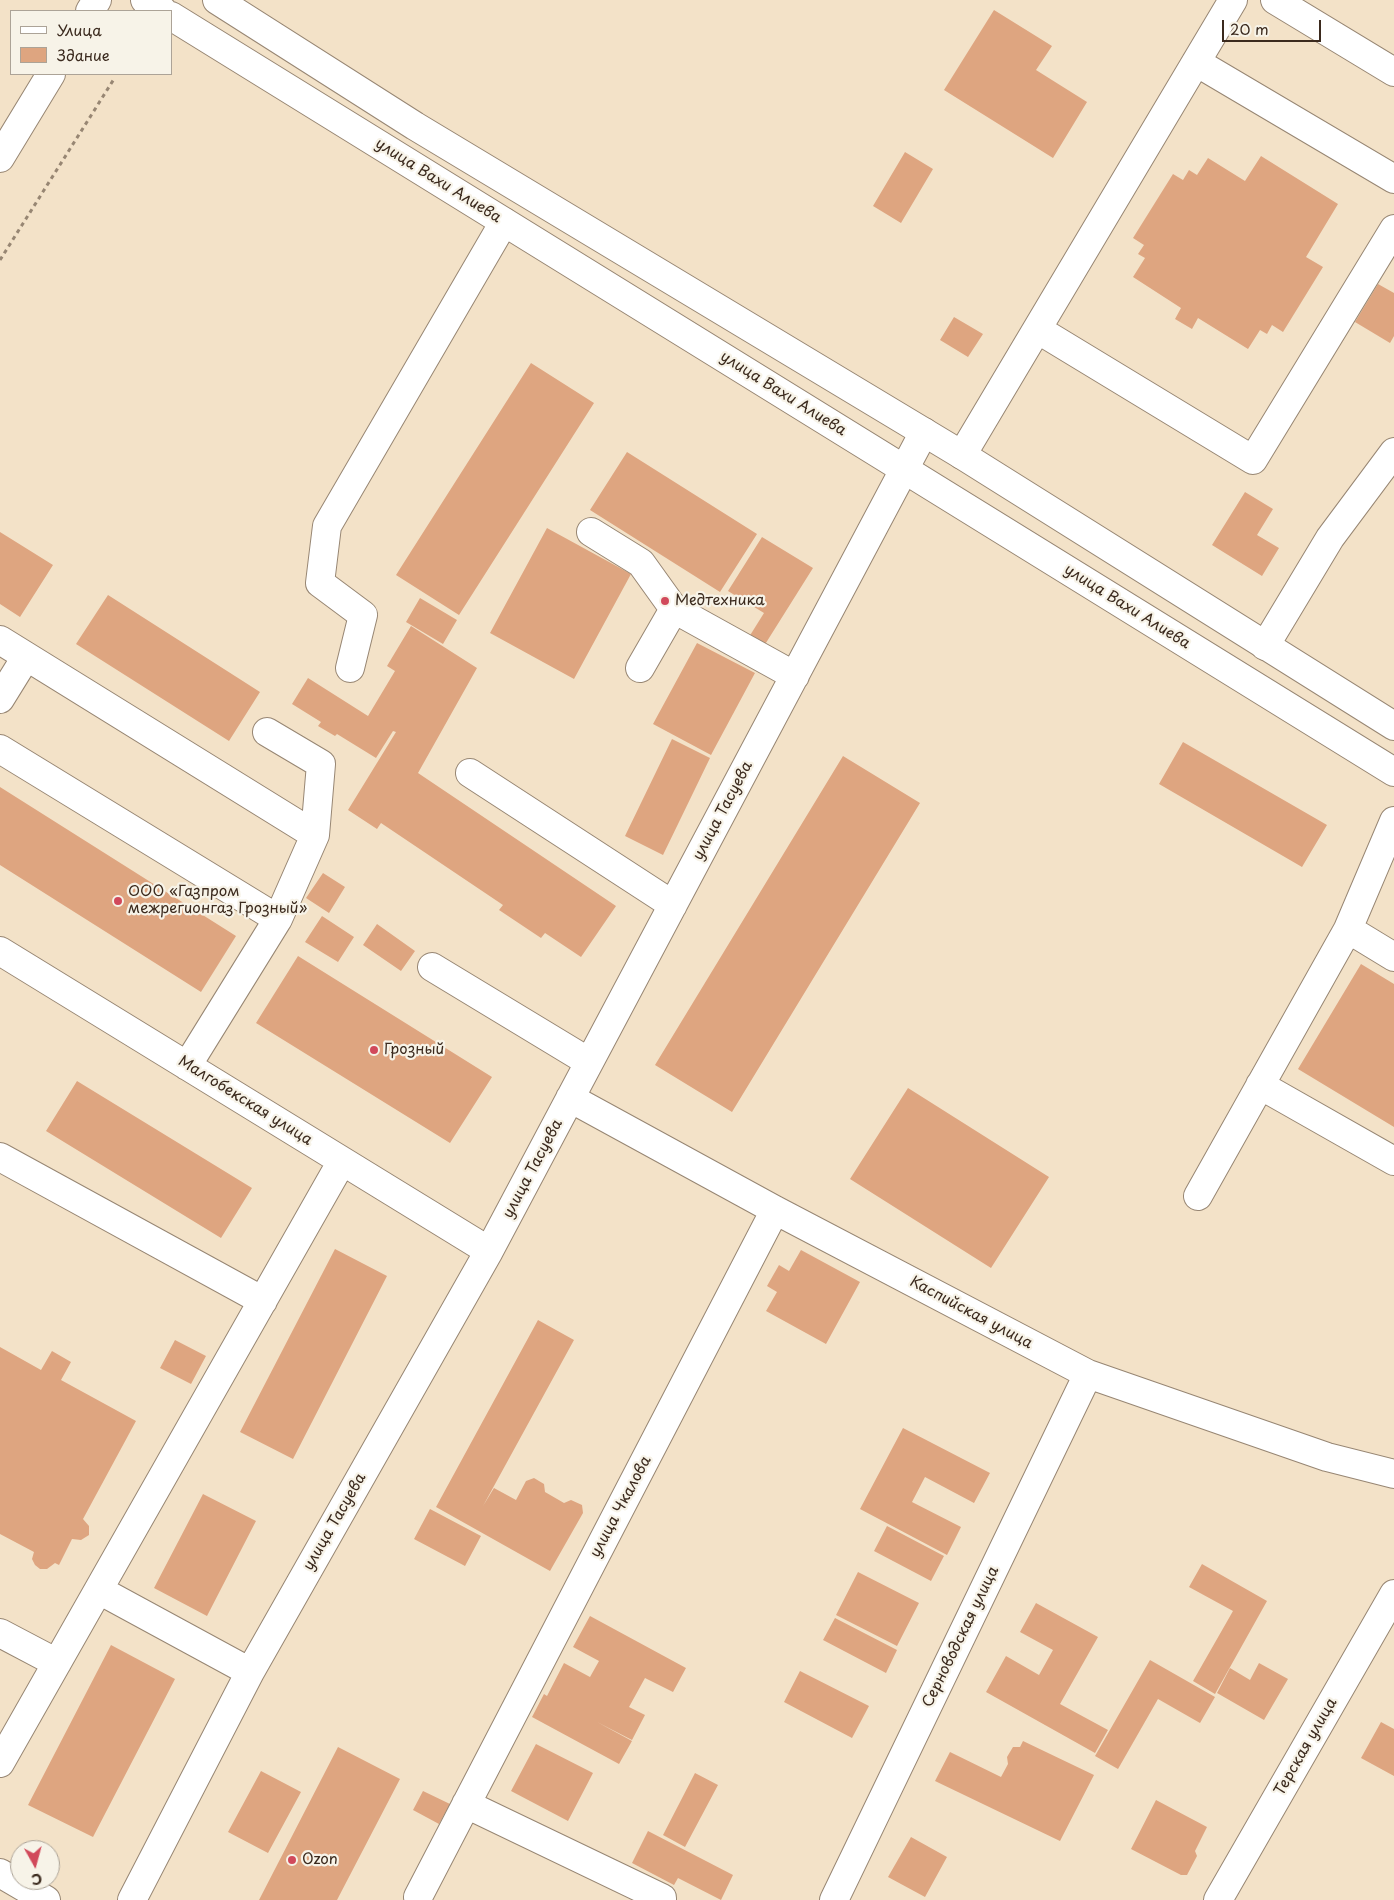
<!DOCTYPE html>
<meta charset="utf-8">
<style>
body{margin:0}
#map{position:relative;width:1394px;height:1900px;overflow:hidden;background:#f3e2c8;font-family:"Playpen Sans",sans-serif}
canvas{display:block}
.legend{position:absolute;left:10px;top:10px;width:162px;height:65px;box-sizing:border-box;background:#f7f3e8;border:1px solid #aca397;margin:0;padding:6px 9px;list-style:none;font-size:15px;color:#3b2a1e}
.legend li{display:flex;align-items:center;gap:10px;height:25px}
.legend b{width:25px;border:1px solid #aca397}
.north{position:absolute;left:10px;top:1840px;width:50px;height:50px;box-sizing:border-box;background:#f7f3e8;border:1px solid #aca397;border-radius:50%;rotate:173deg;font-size:14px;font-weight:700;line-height:20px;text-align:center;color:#3b2a1e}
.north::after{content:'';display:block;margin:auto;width:18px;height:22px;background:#d1495b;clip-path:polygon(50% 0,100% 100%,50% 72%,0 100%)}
.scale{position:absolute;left:1222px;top:20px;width:99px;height:22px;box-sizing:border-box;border:2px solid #3b2a1e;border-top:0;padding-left:6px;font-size:15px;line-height:18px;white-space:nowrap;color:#3b2a1e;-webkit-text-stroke:4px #f7f3e8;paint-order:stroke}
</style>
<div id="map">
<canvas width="1394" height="1900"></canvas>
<ul class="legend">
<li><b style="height:6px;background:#fff"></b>Улица</li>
<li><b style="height:14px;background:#dea580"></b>Здание</li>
</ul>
<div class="north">С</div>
<div class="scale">20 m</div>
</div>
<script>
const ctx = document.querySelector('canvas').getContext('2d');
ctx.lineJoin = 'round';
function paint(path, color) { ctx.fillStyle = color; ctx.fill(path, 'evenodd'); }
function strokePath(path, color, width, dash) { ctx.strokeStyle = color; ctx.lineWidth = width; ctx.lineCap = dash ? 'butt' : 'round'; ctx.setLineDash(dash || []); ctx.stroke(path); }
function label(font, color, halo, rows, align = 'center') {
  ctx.font = font + ' "Playpen Sans",sans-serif'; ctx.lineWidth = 4.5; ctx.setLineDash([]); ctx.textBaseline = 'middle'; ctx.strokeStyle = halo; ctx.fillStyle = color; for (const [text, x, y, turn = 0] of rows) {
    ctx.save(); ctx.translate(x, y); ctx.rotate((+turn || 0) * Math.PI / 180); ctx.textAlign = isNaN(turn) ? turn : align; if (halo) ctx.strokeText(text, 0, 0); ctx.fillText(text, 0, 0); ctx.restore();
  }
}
paint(new Path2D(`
 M994 10 1052 46 1036 70 1087 102 1053 158 944 90Z
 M905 152 933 169 901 223 873 206Z
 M1261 156 1338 204 1306 257 1323 267 1283 332 1272 325 1267 334 1260 330 1248 349 1198 318 1192 329 1175 319 1181 308 1133 277 1145 258 1138 254 1144 245 1133 238 1173 174 1183 180 1189 170 1197 175 1208 158 1245 181Z
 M1378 284 1394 293V336L1390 343 1355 322Z
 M954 317 983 334 968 357 940 340Z
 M531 363 594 403 459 615 396 575Z
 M627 452 757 534 720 592 590 510Z
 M1245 492 1273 509 1257 535 1279 548 1262 576 1212 545Z
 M547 528 631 574 574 679 490 633Z
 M0 532 53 565 20 617 0 604Z
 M762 537 813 568 764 646 749 637 764 613 728 591Z
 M108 595 260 692 229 741 76 644Z
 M420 598 457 620 443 644 406 622Z
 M411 626 477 668 418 773 616 906 581 957 545 933 541 938 499 910 503 905 381 823 377 829 348 810 396 732 393 731 376 758 337 734 335 736 318 726 321 722 292 704 308 678 368 716 395 671 387 666Z
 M697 643 755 673 711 755 653 724Z
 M672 739 710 758 663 855 625 836Z
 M1183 742 1327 825 1302 867 1159 784Z
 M843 756 920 803 732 1112 655 1065Z
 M0 787 236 936 201 992 0 865Z
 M323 873 345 887 329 913 306 898Z
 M322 916 354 937 338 962 305 942Z
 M377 924 415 951 401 971 363 945Z
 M298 956 492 1077 450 1143 256 1023Z
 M1361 964 1394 984V1127L1298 1069Z
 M77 1081 252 1188 221 1238 46 1131Z
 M908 1088 1049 1177 991 1268 850 1179Z
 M335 1249 387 1276 293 1459 240 1432Z
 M801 1250 860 1282 826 1344 766 1311 777 1292 767 1286 779 1265 789 1271Z
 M538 1320 574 1340 483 1506 494 1488 516 1500 526 1481 534 1478 544 1484 545 1492 564 1503 571 1500 582 1505 583 1513 550 1571 436 1507Z
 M175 1340 206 1356 191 1384 160 1368Z
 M0 1347 41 1370 52 1351 71 1362 61 1380 136 1421 83 1519 89 1526V1535L81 1540 72 1539 59 1565 55 1563 47 1569H40L35 1565 32 1559 34 1552 0 1534Z
 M903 1428 990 1473 974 1503 925 1477 912 1502 961 1527 947 1555 860 1509Z
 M203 1494 256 1521 207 1616 154 1588Z
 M430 1509 481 1536 465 1566 414 1539Z
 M887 1526 944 1556 931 1581 874 1551Z
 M1202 1564 1267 1601 1215 1694 1193 1681 1233 1611 1189 1587Z
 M858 1572 919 1603 897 1646 836 1615Z
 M1036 1603 1098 1637 1060 1704 1108 1730 1095 1753 986 1692 1006 1656 1039 1675 1053 1650 1020 1632Z
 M590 1616 686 1668 673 1692 645 1678 629 1707 645 1715 632 1740 597 1722 632 1741 619 1764 532 1717 544 1694 547 1696 564 1663 590 1677 599 1661 573 1647Z
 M835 1618 897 1650 886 1673 823 1640Z
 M111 1645 175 1679 93 1837 28 1805Z
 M1150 1660 1215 1697 1200 1723 1158 1699 1118 1769 1095 1756Z
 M1259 1663 1288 1679 1264 1720 1217 1693 1230 1668 1250 1680Z
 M800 1671 869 1706 852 1738 784 1702Z
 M1381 1722 1394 1729V1776L1361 1758Z
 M1023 1741 1094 1775 1060 1841 935 1781 950 1752 1001 1777 1008 1764 1007 1757 1013 1747H1020Z
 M536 1744 593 1773 568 1821 511 1791Z
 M338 1747 400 1779 337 1900H259Z
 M261 1771 301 1792 268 1853 228 1832Z
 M695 1773 718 1785 685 1847 663 1835Z
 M423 1791 450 1804 439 1824 413 1810Z
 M1156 1800 1207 1827 1195 1851 1197 1856 1187 1875H1181L1131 1849Z
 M648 1831 733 1875 721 1900 678 1878 674 1885 632 1863Z
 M911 1837 947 1857 925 1897 888 1877Z`), '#dea580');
const minor = new Path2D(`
 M1275 0 1394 72
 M90 11 97 0
 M1196 62 1394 179
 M0 158 51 74
 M1037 329 1253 460 1394 229
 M962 455 1233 0
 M591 532 641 563 674 609 795 676
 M0 640 315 835
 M1265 646 1330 538 1394 452
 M350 668 363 615 320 583 327 526 504 222
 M640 668 674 609
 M0 699 26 657
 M267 732 321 764 315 835 278 919
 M0 749 278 919 187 1066
 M470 773 673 905
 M1348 929 1394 957
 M0 951 489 1251
 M432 967 589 1062
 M1260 1085 1394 1161
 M570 1098 775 1210 1088 1374 1327 1457 1394 1474
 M0 1157 263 1301
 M1198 1196 1348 929 1394 821
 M99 1590 250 1672
 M0 1633 57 1663
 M0 1763 342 1161
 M466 1804 662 1898V1900
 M0 1873 46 1900
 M418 1897 775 1210
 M132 1900 250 1672 489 1251 924 432
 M834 1900 1088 1374
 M1218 1900 1394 1594`);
const major = new Path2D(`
 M145 0 163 11
 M217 0 415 126 962 455 1394 726
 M171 16 1394 772`);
strokePath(minor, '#978673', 30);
strokePath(major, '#978673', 30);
strokePath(new Path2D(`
 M0 260 114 79`), '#978673', 3, [4, 4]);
strokePath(minor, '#fff', 28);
strokePath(major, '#fff', 28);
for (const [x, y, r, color] of [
 [665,601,5,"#d1495b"],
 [118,901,5,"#d1495b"],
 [374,1050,5,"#d1495b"],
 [292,1860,5,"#d1495b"]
]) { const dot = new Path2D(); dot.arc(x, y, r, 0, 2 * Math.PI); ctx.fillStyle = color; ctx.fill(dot); strokePath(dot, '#f7f3e8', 2); }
label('15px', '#3b2a1e', '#f7f3e8', [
 ["улица Вахи Алиева",438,181,32],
 ["улица Вахи Алиева",783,394,32],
 ["улица Вахи Алиева",1127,607,32],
 ["улица Тасуева",723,811,-62],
 ["Малгобекская улица",245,1101,32],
 ["улица Тасуева",533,1169,-62],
 ["Каспийская улица",971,1313,28],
 ["улица Чкалова",621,1507,-62],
 ["улица Тасуева",335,1522,-60],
 ["Серноводская улица",961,1637,-64],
 ["Терская улица",1306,1747,-60]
]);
label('15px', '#3b2a1e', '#f7f3e8', [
 ["Медтехника",675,601],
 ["ООО «Газпром",128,892],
 ["межрегионгаз Грозный»",128,909],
 ["Грозный",384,1050],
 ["Ozon",302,1860]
], 'left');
</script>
